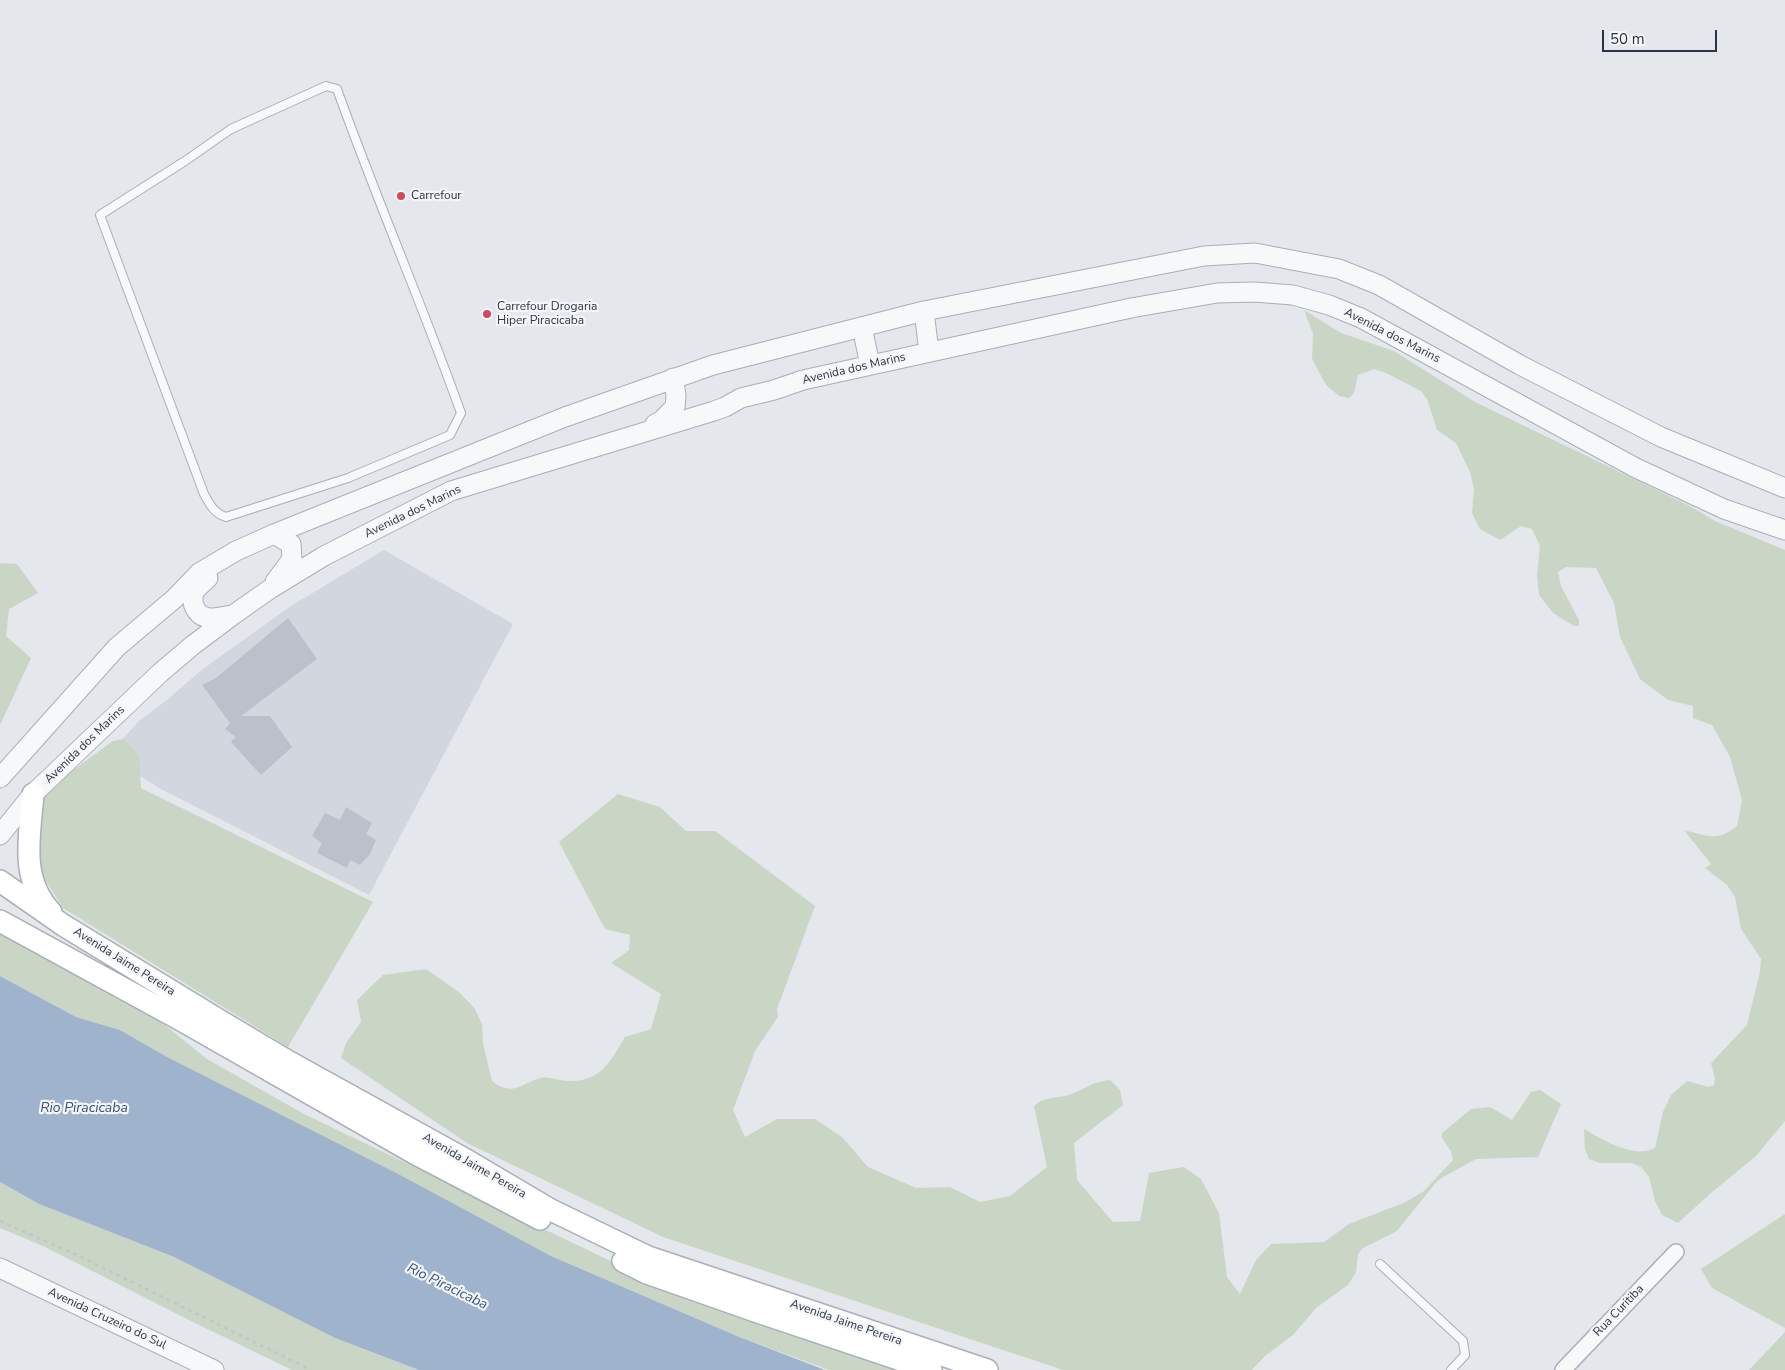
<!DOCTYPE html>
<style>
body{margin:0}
#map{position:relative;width:1785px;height:1370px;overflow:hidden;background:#e4e7ec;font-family:"Nunito Sans",sans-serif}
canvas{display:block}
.scale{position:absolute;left:1602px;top:30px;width:115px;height:22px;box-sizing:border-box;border:2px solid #2b3445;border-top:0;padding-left:6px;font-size:15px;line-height:18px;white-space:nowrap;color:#2b3445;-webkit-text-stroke:4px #f4f6f9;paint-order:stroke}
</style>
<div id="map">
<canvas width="1785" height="1370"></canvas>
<div class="scale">50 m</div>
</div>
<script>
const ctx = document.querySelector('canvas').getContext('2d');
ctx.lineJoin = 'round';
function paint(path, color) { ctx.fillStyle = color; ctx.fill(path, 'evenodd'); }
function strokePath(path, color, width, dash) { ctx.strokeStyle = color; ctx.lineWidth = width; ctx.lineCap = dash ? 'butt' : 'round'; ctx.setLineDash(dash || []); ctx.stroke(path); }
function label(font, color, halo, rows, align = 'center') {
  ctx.font = font + ' "Nunito Sans",sans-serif'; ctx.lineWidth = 4.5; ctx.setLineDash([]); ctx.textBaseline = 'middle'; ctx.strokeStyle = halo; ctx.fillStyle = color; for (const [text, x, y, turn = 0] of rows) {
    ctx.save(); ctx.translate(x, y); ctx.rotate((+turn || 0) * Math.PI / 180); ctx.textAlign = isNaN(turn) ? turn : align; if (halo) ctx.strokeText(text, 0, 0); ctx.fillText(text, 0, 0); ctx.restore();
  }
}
paint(new Path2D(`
 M384 550 513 624 369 895 159 788 108 755 139 721 168 699 203 669 291 606Z`), '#d2d6de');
paint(new Path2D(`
 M1304 310 1341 333 1394 351 1475 402 1688 505 1715 521 1785 550V1121L1756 1156 1711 1193 1678 1223 1662 1215 1655 1201 1649 1177 1641 1167 1632 1163H1600L1589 1159 1585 1149 1584 1129C1603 1140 1634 1159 1655 1148L1663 1112 1671 1095 1687 1081 1709 1087 1714 1085 1715 1079 1711 1063 1747 1025 1760 972 1761 959 1741 929 1735 897 1727 885 1705 868 1711 864 1684 830C1707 836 1718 842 1737 826L1742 800 1730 757 1712 725 1693 718V706L1668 700 1640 679 1620 637 1614 603 1596 568 1566 567 1558 572 1561 586 1579 620V626H1574L1553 613 1539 595 1537 575 1540 546 1532 529 1521 526 1500 540 1480 529 1472 513 1474 489 1470 472 1456 443 1437 430 1427 399 1421 391 1386 373 1374 369 1358 375 1354 393 1349 398 1339 396 1326 385 1312 359 1313 334Z
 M0 563 17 564 38 593 9 609 6 636 31 658 0 725Z
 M123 739 139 755 141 788 373 902 288 1047 63 908 41 873 38 825 44 794 57 782 113 741Z
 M618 794 660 807 686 831H715L815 906 777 1009 778 1017 755 1051 733 1110 745 1137 777 1119H815L842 1137 868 1167 916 1188 950 1187 980 1202 1010 1196 1047 1167 1034 1106C1045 1096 1055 1099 1068 1095 1085 1090 1090 1082 1110 1080L1120 1090 1123 1105 1074 1143 1077 1180 1113 1222 1140 1221 1149 1173 1184 1167 1201 1179 1219 1213 1227 1277 1240 1294 1256 1260 1271 1244 1324 1242 1349 1224 1406 1202 1424 1191 1453 1160 1451 1151 1442 1138V1133L1471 1109 1490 1107 1512 1120 1531 1092 1540 1090 1561 1104 1538 1157 1476 1159 1438 1180 1397 1231 1363 1248 1358 1254 1356 1272 1348 1285 1316 1308 1293 1335 1265 1356 1252 1370H1063L663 1237 467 1143 341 1058 346 1043 361 1022 357 1000 383 975 426 969 460 993 475 1009 482 1024 483 1044 492 1081C513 1097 520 1084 541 1078 549 1076 559 1081 568 1081 601 1082 610 1062 625 1037L651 1029 661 994 611 963 629 950 630 935 605 929 559 842Z
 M0 927 134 1000 207 1059 304 1114 644 1277 913 1370H829L737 1336 551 1256 169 1058 120 1030 76 1017 0 976Z
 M0 1182 39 1204 174 1257 335 1338 419 1370H292L189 1320 43 1246 0 1228Z
 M1785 1214V1328L1712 1288 1701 1269Z
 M1785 1332V1370H1749Z`), '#c9d6c5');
paint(new Path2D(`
 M0 976 76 1017 120 1030 169 1058 400 1175 551 1256 737 1336 825 1370H419L335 1338 174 1257 39 1204 0 1182Z`), '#9fb4cc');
paint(new Path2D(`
 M288 618 317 659 241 716H270L292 747 261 775 231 742 236 737 225 729 230 723 202 685 216 678Z
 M346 807 372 823 366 834 376 840 370 854 360 865 350 860 347 868 317 853 322 843 312 836 325 813 340 820Z`), '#bbc0ca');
const service = new Path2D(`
 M326 86 337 89C376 198 422 304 461 413L450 435 348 478 226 517C214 513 210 505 204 494L100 215 185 161 231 129Z
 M1380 1264 1463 1341 1465 1355 1451 1370`);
const minor = new Path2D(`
 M1563 1370 1676 1252`);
const tertiary = new Path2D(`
 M924 311 929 352
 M862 327 870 365
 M655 424 662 420 675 407 676 395 673 378
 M274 534 291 544 292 559 275 582
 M208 578C204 582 196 588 194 593 190 605 198 618 211 618 218 618 225 616 231 615
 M0 778 117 647 174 599 199 573 236 551 274 534 565 417 713 365 924 311 1204 256 1255 253 1339 269 1379 285 1520 365 1661 437 1785 488
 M0 835 33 794 160 673 193 645 233 615 270 589 324 556 451 491 714 411 725 407 741 398 774 390 803 380 1131 308 1217 293 1254 292 1293 295 1329 305 1361 318 1636 468 1724 509 1785 530
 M0 1268 214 1370`);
const secondary = new Path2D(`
 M33 794C30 835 19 878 51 912
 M0 881 63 925 222 1022 291 1063 468 1161 551 1210 648 1257 987 1370
 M0 921 181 1020 414 1153 540 1219
 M623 1261 647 1273 758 1312 931 1370`);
strokePath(service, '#a9aeb7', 10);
strokePath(minor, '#a9aeb7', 18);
strokePath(tertiary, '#a9aeb7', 21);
strokePath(secondary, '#a9aeb7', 24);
strokePath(new Path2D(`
 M0 1221 79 1256 311 1370`), '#c2c5cb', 2.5, [4, 4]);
strokePath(service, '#f7f8fa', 8);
strokePath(minor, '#f7f8fa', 15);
strokePath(tertiary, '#f7f8fa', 19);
strokePath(secondary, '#fff', 21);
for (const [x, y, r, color] of [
 [401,196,5,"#d1495b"],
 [487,314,5,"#d1495b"]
]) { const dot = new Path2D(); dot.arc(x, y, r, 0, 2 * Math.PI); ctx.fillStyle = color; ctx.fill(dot); strokePath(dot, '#f4f6f9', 2); }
label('12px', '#2b3445', '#f4f6f9', [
 ["Carrefour",411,196],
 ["Carrefour Drogaria",497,307],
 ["Hiper Piracicaba",497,321]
], 'left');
label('12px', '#2b3445', '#f4f6f9', [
 ["Avenida dos Marins",1392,336,27],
 ["Avenida dos Marins",854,369,-13],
 ["Avenida dos Marins",413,512,-26],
 ["Avenida dos Marins",85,745,-44],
 ["Avenida Jaime Pereira",124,962,32],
 ["Avenida Jaime Pereira",474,1166,30],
 ["Rua Curitiba",1619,1311,-46],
 ["Avenida Cruzeiro do Sul",107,1319,25],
 ["Avenida Jaime Pereira",846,1323,19]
]);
label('italic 14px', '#34527a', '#f4f6f9', [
 ["Rio Piracicaba",84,1109],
 ["Rio Piracicaba",447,1287,26]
]);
</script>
